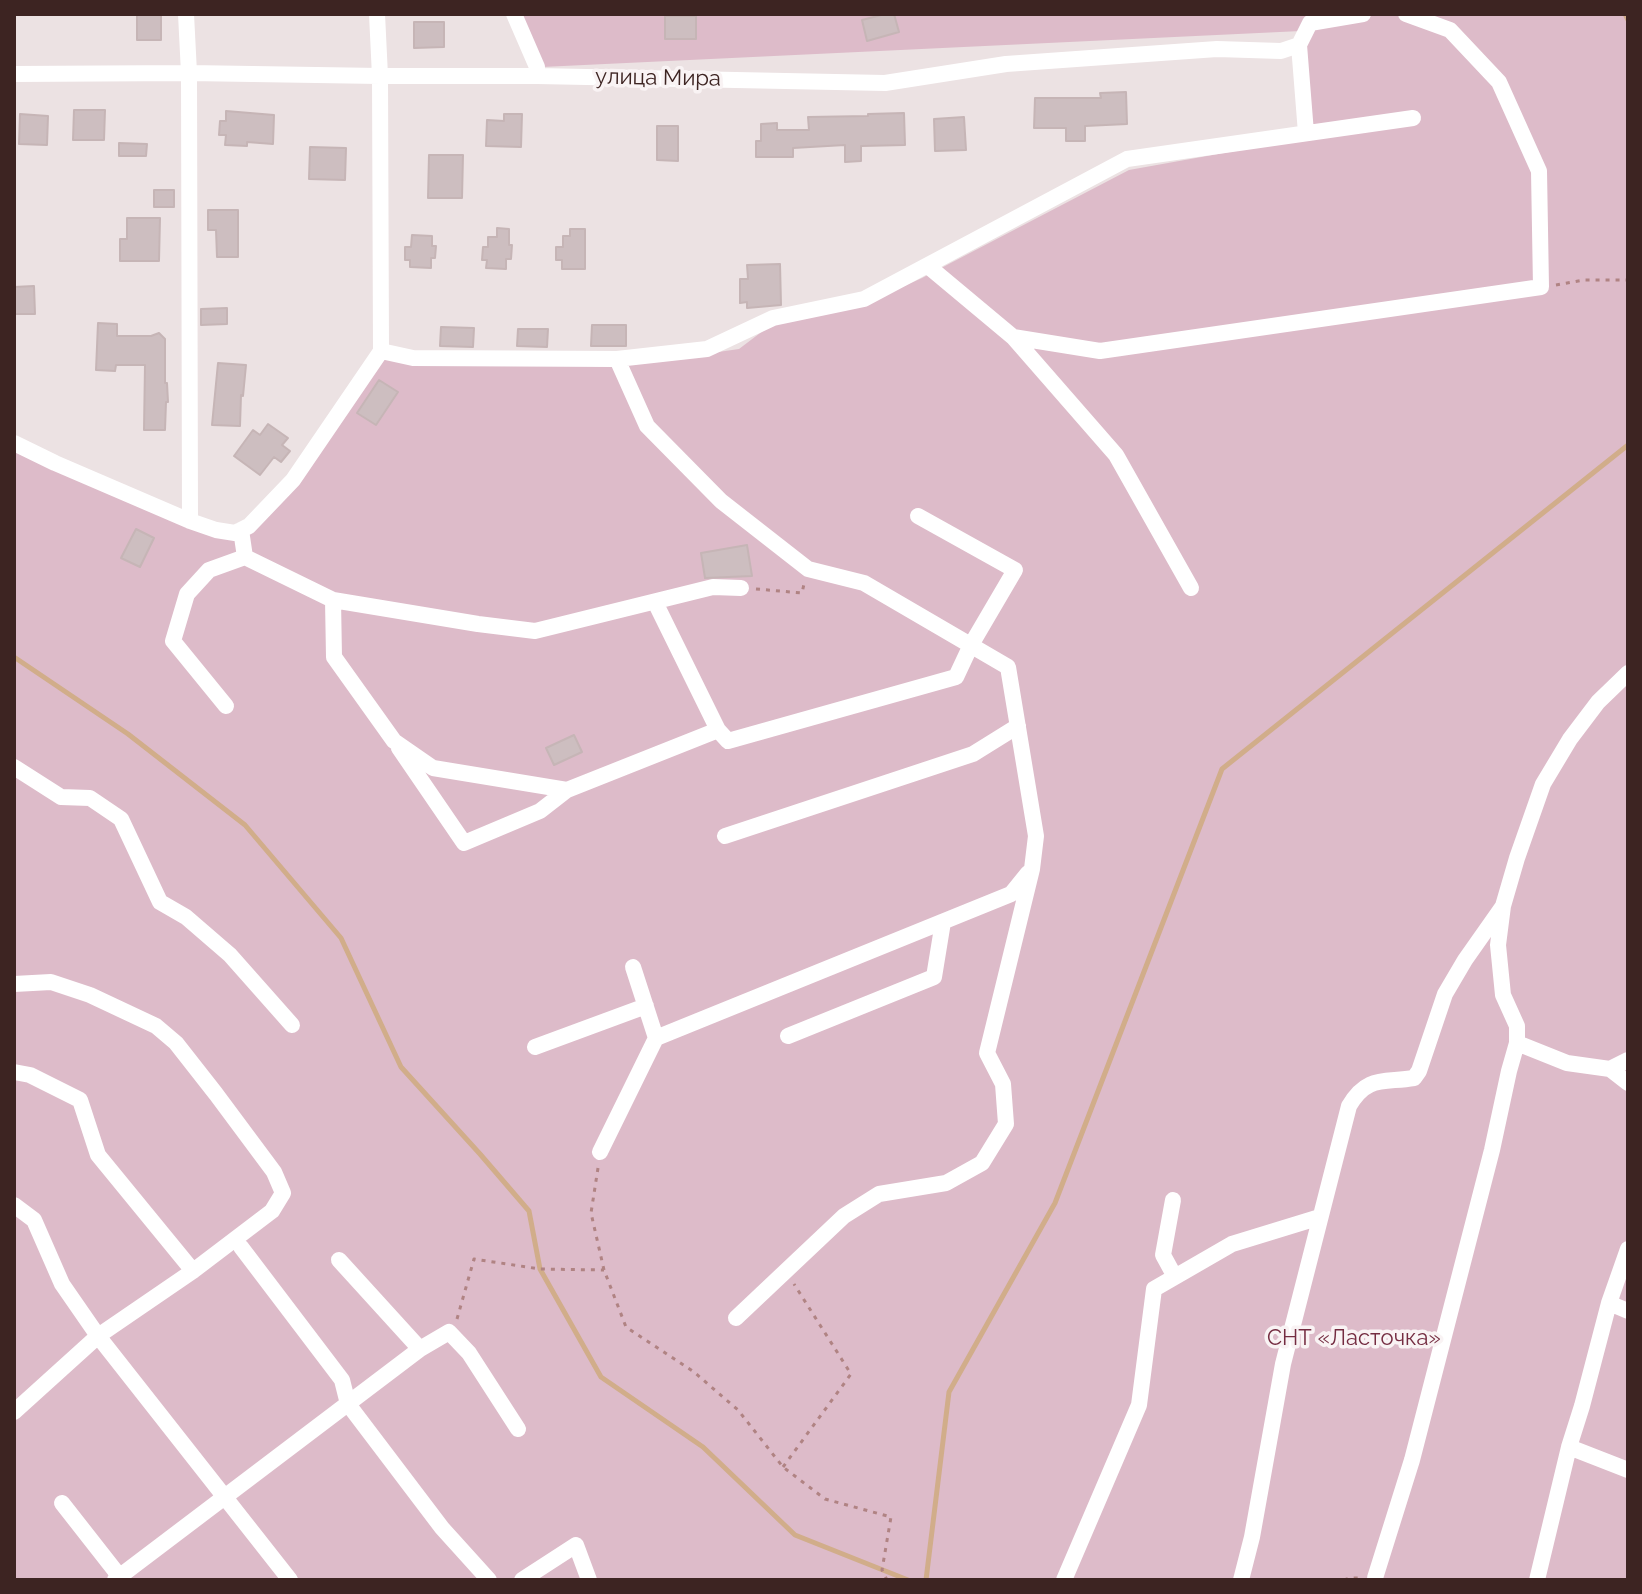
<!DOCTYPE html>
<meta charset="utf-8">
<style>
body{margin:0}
#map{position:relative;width:1642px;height:1594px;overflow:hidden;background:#ece2e3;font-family:Raleway,sans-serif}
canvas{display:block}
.frame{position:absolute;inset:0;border:16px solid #3d2422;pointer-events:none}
</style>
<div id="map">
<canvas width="1642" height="1594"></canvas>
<div class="frame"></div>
</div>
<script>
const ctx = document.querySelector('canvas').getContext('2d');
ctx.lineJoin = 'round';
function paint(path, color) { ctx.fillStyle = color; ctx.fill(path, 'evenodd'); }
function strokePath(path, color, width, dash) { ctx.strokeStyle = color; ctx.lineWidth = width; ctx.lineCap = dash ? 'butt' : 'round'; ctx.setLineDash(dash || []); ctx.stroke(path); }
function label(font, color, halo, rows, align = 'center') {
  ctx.font = font + ' Raleway,sans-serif'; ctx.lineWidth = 7; ctx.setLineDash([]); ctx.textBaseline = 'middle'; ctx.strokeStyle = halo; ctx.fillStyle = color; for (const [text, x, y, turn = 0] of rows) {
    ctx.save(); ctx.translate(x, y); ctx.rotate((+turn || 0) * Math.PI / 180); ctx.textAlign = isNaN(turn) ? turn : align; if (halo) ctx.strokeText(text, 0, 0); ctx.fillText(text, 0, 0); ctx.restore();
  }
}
paint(new Path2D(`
 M519 14H1628V1580H14V449L185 525 248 531 384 358 614 367 739 349 772 324 867 303 922 278 1129 170 1313 137 1301 31 542 67Z`), '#ddbbc9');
strokePath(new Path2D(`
 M1625 14 1628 20
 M14 657 128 734 245 825 341 938 401 1067 480 1154 529 1211 540 1269 601 1377 703 1447 795 1535 908 1580
 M926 1580 949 1392 1055 1203 1222 769 1628 445`), '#d1ad8a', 5);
const building = new Path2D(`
 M137 14H161V40H137Z
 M885 14H894L899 32 867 41 862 20Z
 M665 16H696V39H665Z
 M414 22H444V47L414 48Z
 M1126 92 1127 124 1085 126V141H1066V128H1034L1035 98H1101L1100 93Z
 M74 110H105L104 140H73Z
 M226 111 274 115 273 144 247 142V146L225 145 226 135H219L220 121H226Z
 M904 113 905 145 861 146V161L845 162V145L793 148V157H756V141H761V124L777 123V130H809L808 117 868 116V114Z
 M20 114 48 116 47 145 19 144Z
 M504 114H522L521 147 486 146 487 120 504 121Z
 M964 117 966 150 935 151 934 119Z
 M657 126H678V161L657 160Z
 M119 143 147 144 146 156H119Z
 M310 147 346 148 345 180 309 179Z
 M429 155H463L462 198H428Z
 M154 190H174V207H154Z
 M208 210H238V257H217L216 230H208Z
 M127 218H160L159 261H120V239H127Z
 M497 228 509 229V245H512L511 259H506V269L486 268 487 260H482L483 247H488V237H497Z
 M570 229H585V269H562V260H556V247H563V236H570Z
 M412 235 432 236V246H436L435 258H431V268L410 267V260H405V247H411Z
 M780 264 781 305 747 308V302L740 303V279H748L747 265Z
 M34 286 35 314H14V287Z
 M227 308V324L201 325V309Z
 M98 323 117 324V336H151L159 333 165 339V383H167L168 402H166L165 430H144L145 365H116L115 371 96 370Z
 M592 325H626V346H591Z
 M441 327 474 328 473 347 440 346Z
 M518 329H548L547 347 517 346Z
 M218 363 246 365 243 396 241 395 240 426 212 425Z
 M379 380 398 392 376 425 357 413Z
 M268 424 288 438 282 445 290 451 281 462 274 457 260 475 234 456 253 430 260 435Z
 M136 529 154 538 140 567 121 558Z
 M747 545 752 576 705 578 701 553Z
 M574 735 582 752 554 765 546 748Z`);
paint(building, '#cdbec0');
strokePath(building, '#c6b5b6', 2);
strokePath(new Path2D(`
 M1556 285 1584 280H1628
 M756 589 802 593 804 584
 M598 1168 591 1213 604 1270 626 1327 694 1372 738 1410 783 1467 825 1499 891 1517 882 1570 887 1580
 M457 1319 474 1259 540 1269 604 1270
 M783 1467 851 1374 794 1284
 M1344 1580 1350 1578H1361`), '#b08383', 3, [4, 6]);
strokePath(new Path2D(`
 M186 14 189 73 190 521
 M377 14 380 76 381 351
 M514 14 537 67V76
 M14 74 189 73 380 76H537L885 83 1006 64 1217 49 1281 51 1299 45
 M1306 133 1299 45 1310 23 1363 14
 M928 266 1013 337 1100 351 1541 287 1539 171 1499 82 1450 30 1406 14
 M1013 337 1116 455 1191 588
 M617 359 647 426 721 501 808 569 864 583 1008 667 1036 836 1032 869 987 1053 1003 1084 1006 1124 982 1163 946 1183 879 1194 844 1216 736 1318
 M14 443 55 463 190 521 216 530 235 533 249 526 293 480 381 351 413 358 617 359 707 349 773 318 864 299 1127 159 1413 118
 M241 530 245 557 333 600 478 624 535 631 713 587 741 588
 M333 600 334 657 394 741 433 768 567 790 718 730 728 741 956 677 971 645 1015 570 918 516
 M655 602 718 730
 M1628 673 1598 702 1570 739 1543 784 1517 858 1503 906 1498 945 1503 995 1517 1026V1043L1567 1063 1610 1069 1628 1060
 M226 706 173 641 187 594 209 570 245 557
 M399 748 464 843 540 811 567 790
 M14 767 61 797 90 798 121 819 160 902 186 917 230 955 292 1025
 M725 836 973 754 1018 726
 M633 967 656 1038
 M14 984 51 982 90 995 156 1026 176 1043 216 1094 274 1172 283 1193 272 1211 193 1271 98 1336 14 1412
 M788 1036 934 977 943 922
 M535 1047 646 1006
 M1610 1069 1628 1083
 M14 1072 30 1075 80 1100 98 1155 193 1271
 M600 1152 656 1038 1011 894 1028 873
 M1173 1200 1163 1255 1175 1277
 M14 1205 34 1220 62 1284 98 1336 290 1580
 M241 1247 342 1380 348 1404 442 1528 489 1580
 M339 1260 420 1349
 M1609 1303 1628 1311
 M1569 1447 1628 1470
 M62 1503 120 1577
 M1375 1578 1412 1460 1492 1150 1509 1071 1517 1043
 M115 1580 420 1349 449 1332 469 1353 518 1429
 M522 1580 576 1545 589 1580
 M1064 1580 1139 1405 1154 1289 1232 1244 1320 1217
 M1241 1580 1252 1537 1283 1364 1349 1106C1367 1075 1384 1083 1414 1078L1419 1071 1445 994 1465 960 1503 906
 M1537 1580 1569 1447 1582 1406 1609 1303 1628 1249`), '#fff', 16);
label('22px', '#3d2422', '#f9f3f4', [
 ["улица Мира",658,78,1]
]);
label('22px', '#742c41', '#f9f3f4', [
 ["СНТ «Ласточка»",1354,1338]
]);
</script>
